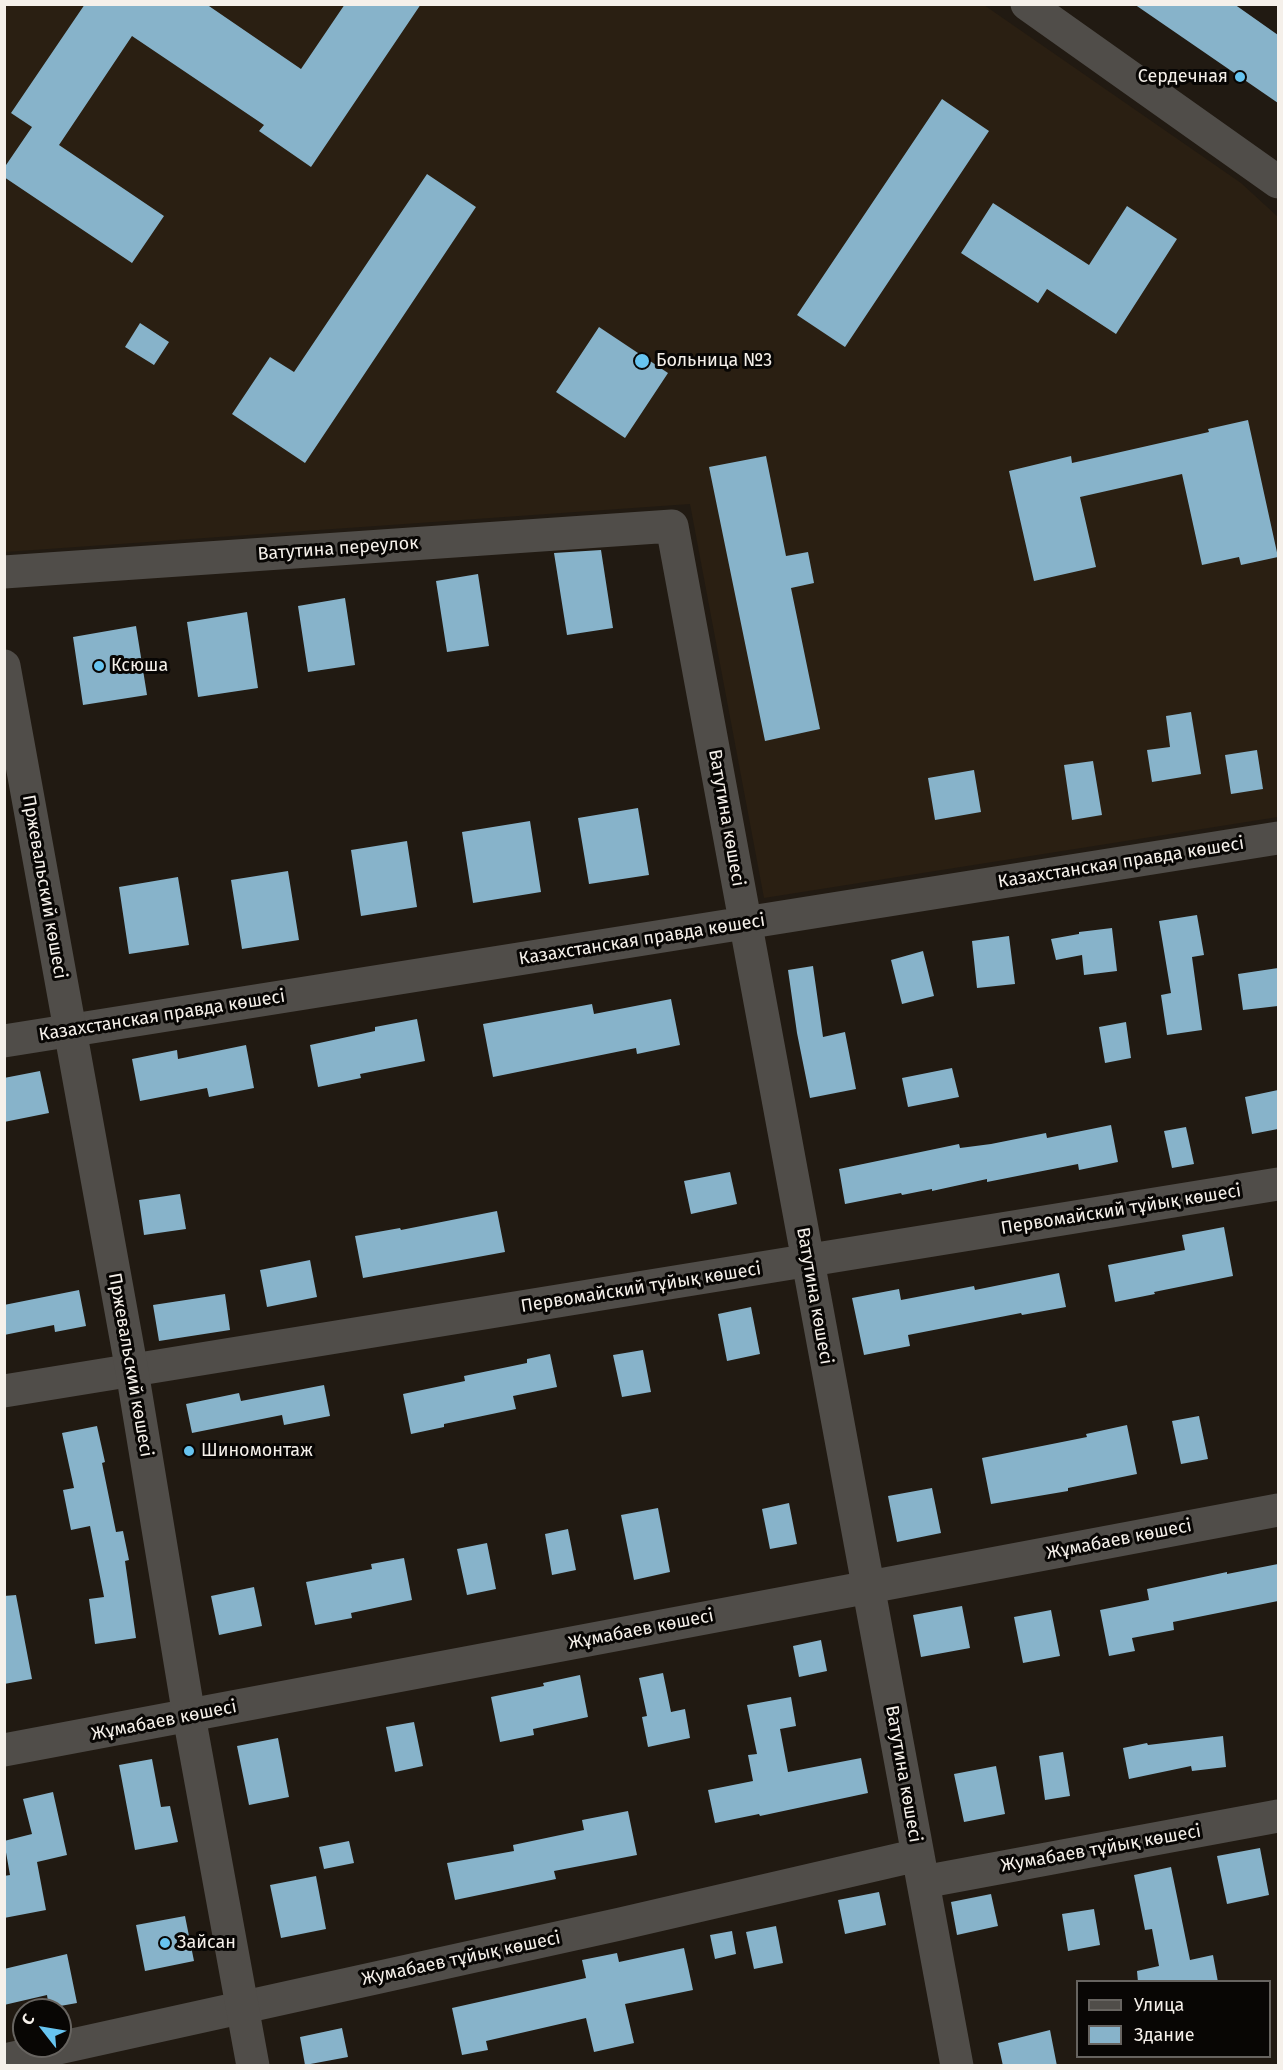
<!DOCTYPE html>
<meta charset="utf-8">
<style>
body{margin:0}
#map{position:relative;width:1283px;height:2070px;overflow:hidden;background:#211a12;font-family:"Fira Sans",sans-serif}
canvas{display:block}
.frame{position:absolute;inset:0;border:6px solid #f5f0ea;pointer-events:none}
.legend{position:absolute;left:1076px;top:1980px;width:195px;height:78px;box-sizing:border-box;background:#080604;border:2px solid #676460;margin:0;padding:8px 10px;list-style:none;font-size:18px;color:#f5f0ea}
.legend li{display:flex;align-items:center;gap:12px;height:30px}
.legend b{width:30px;border:2px solid #676460}
.north{position:absolute;left:12px;top:1998px;width:60px;height:60px;box-sizing:border-box;background:#080604;border:2px solid #676460;border-radius:50%;rotate:301deg;font-size:16px;font-weight:700;line-height:24px;text-align:center;color:#f5f0ea}
.north::after{content:'';display:block;margin:auto;width:21px;height:27px;background:#67c4f0;clip-path:polygon(50% 0,100% 100%,50% 72%,0 100%)}
</style>
<div id="map">
<canvas width="1283" height="2070"></canvas>
<div class="frame"></div>
<ul class="legend">
<li><b style="height:8px;background:#504d49"></b>Улица</li>
<li><b style="height:16px;background:#87b3ca"></b>Здание</li>
</ul>
<div class="north">С</div>
</div>
<script>
const ctx = document.querySelector('canvas').getContext('2d');
ctx.lineJoin = 'round';
function paint(path, color) { ctx.fillStyle = color; ctx.fill(path, 'evenodd'); }
function strokePath(path, color, width, dash) { ctx.strokeStyle = color; ctx.lineWidth = width; ctx.lineCap = dash ? 'butt' : 'round'; ctx.setLineDash(dash || []); ctx.stroke(path); }
function label(font, color, halo, rows, align = 'center') {
  ctx.font = font + ' "Fira Sans",sans-serif'; ctx.lineWidth = 6; ctx.setLineDash([]); ctx.textBaseline = 'middle'; ctx.strokeStyle = halo; ctx.fillStyle = color; for (const [text, x, y, turn = 0] of rows) {
    ctx.save(); ctx.translate(x, y); ctx.rotate((+turn || 0) * Math.PI / 180); ctx.textAlign = isNaN(turn) ? turn : align; if (halo) ctx.strokeText(text, 0, 0); ctx.fillText(text, 0, 0); ctx.restore();
  }
}
paint(new Path2D(`
 M4 5H984L1241 183 1278 217V817L764 898 690 504 5 552Z`), '#2a1f12');
paint(new Path2D(`
 M85 4H206L301 69 345 4H421L311 167 259 131 264 125 132 36 59 145 164 216 132 263 4 177V168L32 127 11 113Z
 M1134 4H1234L1278 35V103Z
 M942 99 989 131 845 347 797 315Z
 M427 174 476 207 305 463 232 414 270 357 294 372Z
 M993 203 1089 265 1127 206 1177 239 1116 334 1047 289 1038 303 961 253Z
 M140 323 169 342 154 365 125 347Z
 M599 327 668 373 625 438 556 392Z
 M1248 420 1278 557 1241 565 1239 557 1202 565 1182 474 1080 497 1096 567 1034 581 1009 471 1071 456 1072 463 1209 432 1208 429Z
 M766 456 786 556 808 552 814 583 791 588 820 729 765 741 709 467Z
 M601 550 613 628 567 635 554 553Z
 M478 574 489 646 447 652 436 581Z
 M345 598 355 665 308 672 298 606Z
 M247 612 258 688 198 697 187 622Z
 M136 626 147 695 83 705 73 637Z
 M1191 712 1201 774 1152 782 1147 750 1170 747 1166 716Z
 M1257 750 1263 789 1231 794 1225 755Z
 M1093 761 1102 815 1072 820 1064 765Z
 M974 770 981 812 935 820 928 778Z
 M638 808 649 875 589 884 578 818Z
 M530 821 541 892 473 903 462 832Z
 M407 841 417 907 361 916 351 850Z
 M288 871 299 940 242 949 231 880Z
 M178 877 189 945 129 954 119 887Z
 M1197 915 1204 955 1192 957 1202 1030 1167 1035 1161 995 1171 993 1159 921Z
 M1112 928 1117 971 1084 975 1082 955 1056 960 1051 939 1079 934V932Z
 M1009 936 1015 984 977 988 972 941Z
 M923 951 934 996 902 1004 891 960Z
 M813 966 823 1037 845 1032 856 1089 810 1098 797 1033 788 970Z
 M1278 968V1006L1243 1010 1238 974Z
 M671 999 680 1045 637 1054 636 1048 493 1077 483 1024 592 1004 594 1014Z
 M417 1019 425 1061 360 1074 361 1078 318 1087 310 1045 375 1031V1027Z
 M1126 1022 1131 1058 1105 1063 1099 1027Z
 M246 1045 254 1088 209 1097 207 1088 140 1101 132 1059 177 1050 178 1059Z
 M952 1068 959 1097 908 1107 902 1078Z
 M40 1071 49 1113 4 1122V1078Z
 M1278 1090V1129L1252 1134 1245 1097Z
 M1111 1125 1118 1162 1079 1170 1078 1164 987 1182V1179L932 1191V1189L902 1195 901 1193 845 1204 839 1169 959 1144 960 1148 991 1144 1046 1133 1047 1138Z
 M1186 1127 1194 1164 1172 1168 1164 1131Z
 M730 1172 737 1204 691 1214 684 1181Z
 M180 1194 186 1229 144 1235 139 1200Z
 M497 1211 505 1252 363 1278 355 1236 400 1228 401 1230Z
 M1224 1227 1233 1276 1154 1292 1155 1294 1115 1302 1108 1265 1185 1250 1182 1235Z
 M310 1260 317 1297 267 1307 260 1270Z
 M1059 1273 1066 1307 1022 1315 1021 1313 908 1335 910 1346 864 1355 852 1298 899 1289 901 1300 974 1286 975 1290Z
 M79 1290 86 1326 55 1332 54 1325 4 1335V1305Z
 M225 1294 230 1330 159 1341 153 1305Z
 M751 1307 760 1354 727 1361 718 1314Z
 M643 1350 651 1392 622 1397 613 1355Z
 M550 1354 557 1387 513 1396 516 1409 444 1424V1427L411 1434 403 1394 465 1381 464 1376 527 1363V1359Z
 M324 1385 330 1416 284 1425 282 1415 192 1433 186 1404 239 1393 241 1401Z
 M1199 1416 1208 1459 1181 1464 1172 1421Z
 M1127 1425 1137 1474 1068 1488V1491L991 1504 982 1458 1087 1437 1086 1434Z
 M97 1426 105 1462 102 1463 116 1532 123 1531 129 1560 125 1561 136 1638 95 1644 89 1599 104 1597 90 1526 71 1530 63 1490 74 1488 62 1433Z
 M932 1488 941 1533 897 1542 888 1496Z
 M789 1503 797 1544 770 1549 762 1509Z
 M658 1508 670 1572 634 1580 621 1515Z
 M568 1529 576 1570 552 1575 545 1534Z
 M487 1543 496 1589 467 1595 457 1549Z
 M404 1558 412 1600 351 1613 352 1618 315 1625 306 1582 372 1569 371 1564Z
 M1278 1564V1601L1173 1622 1174 1630 1132 1638 1135 1651 1109 1656 1100 1610 1149 1600 1147 1589 1227 1572V1574Z
 M254 1587 262 1626 219 1635 211 1596Z
 M16 1595 32 1679 4 1684V1596Z
 M962 1606 970 1648 921 1657 913 1615Z
 M1051 1610 1060 1656 1023 1663 1014 1617Z
 M821 1640 827 1671 799 1677 793 1646Z
 M663 1673 671 1712 685 1709 690 1738 648 1747 642 1717 647 1716 639 1678Z
 M580 1675 588 1717 533 1729 534 1735 500 1742 491 1697 544 1686 543 1683Z
 M791 1697 796 1726 780 1729 788 1772 861 1758 868 1793 760 1816 759 1814 715 1823 708 1790 753 1781 748 1755 757 1754 747 1705Z
 M414 1722 423 1766 395 1772 386 1727Z
 M1223 1736 1226 1767 1192 1771 1191 1766 1129 1779 1123 1748 1147 1743 1148 1745Z
 M278 1738 289 1797 249 1805 237 1746Z
 M1063 1752 1070 1796 1045 1800 1039 1756Z
 M152 1759 161 1807 170 1806 178 1842 135 1850 119 1765Z
 M996 1766 1005 1814 964 1822 954 1774Z
 M53 1792 67 1855 37 1862 46 1910 4 1918V1876L10 1875 4 1841 32 1834 23 1799Z
 M628 1811 637 1855 554 1871 556 1879 455 1900 447 1863 514 1851 513 1845 584 1830 582 1820Z
 M349 1841 354 1863 324 1869 319 1847Z
 M1260 1848 1269 1895 1227 1904 1217 1856Z
 M1171 1867 1190 1960 1213 1955 1218 1982H1138L1137 1971 1159 1966 1152 1929 1145 1930 1134 1875Z
 M316 1876 326 1929 281 1938 270 1885Z
 M879 1892 886 1925 845 1934 838 1900Z
 M991 1894 998 1926 957 1935 951 1902Z
 M1094 1909 1100 1945 1068 1951 1062 1914Z
 M185 1916 194 1961 145 1971 136 1925Z
 M776 1926 783 1963 754 1969 746 1932Z
 M732 1931 736 1954 715 1959 710 1935Z
 M684 1948 693 1990 625 2004 634 2043 594 2052 586 2018 486 2041 488 2050 462 2055 452 2008 586 1978 582 1960 617 1953 619 1962Z
 M67 1954 77 2003 49 2008 47 1995 4 2005V1969Z
 M342 2028 348 2057 305 2065 300 2037Z
 M1050 2030 1057 2066H1003L998 2043Z`), '#87b3ca');
strokePath(new Path2D(`
 M4 572 672 526 957 2066
 M4 1041 1278 838
 M4 1391 1278 1184
 M4 1750 1278 1510
 M923 1882 1278 1816
 M4 2060 620 1924 918 1855`), '#504d49', 33);
strokePath(new Path2D(`
 M1027 4 1278 182
 M4 666 132 1371 189 1716 253 2066`), '#504d49', 33);
for (const [x, y, r, color] of [
 [1240,77,6,"#67c4f0"],
 [642,361,8,"#67c4f0"],
 [99,666,6,"#67c4f0"],
 [189,1451,6,"#67c4f0"],
 [165,1943,6,"#67c4f0"]
]) { const dot = new Path2D(); dot.arc(x, y, r, 0, 2 * Math.PI); ctx.fillStyle = color; ctx.fill(dot); strokePath(dot, '#080604', 2); }
label('18px', '#f5f0ea', '#080604', [
 ["Сердечная",1228,77,"right"],
 ["Больница №3",656,361],
 ["Ксюша",111,666],
 ["Шиномонтаж",201,1451],
 ["Зайсан",177,1943]
], 'left');
label('18px', '#f5f0ea', '#080604', [
 ["Ватутина переулок",338,549,-4],
 ["Ватутина көшесі",726,818,80],
 ["Казахстанская правда көшесі",1121,863,-9],
 ["Пржевальский көшесі",44,887,80],
 ["Казахстанская правда көшесі",642,940,-9],
 ["Казахстанская правда көшесі",162,1016,-9],
 ["Первомайский тұйық көшесі",1121,1210,-9],
 ["Первомайский тұйық көшесі",641,1288,-9],
 ["Ватутина көшесі",814,1296,80],
 ["Пржевальский көшесі",130,1365,80],
 ["Жұмабаев көшесі",1119,1540,-11],
 ["Жұмабаев көшесі",641,1630,-11],
 ["Жұмабаев көшесі",164,1721,-11],
 ["Ватутина көшесі",903,1774,80],
 ["Жумабаев тұйық көшесі",1101,1849,-10],
 ["Жумабаев тұйық көшесі",461,1959,-12]
]);
</script>
